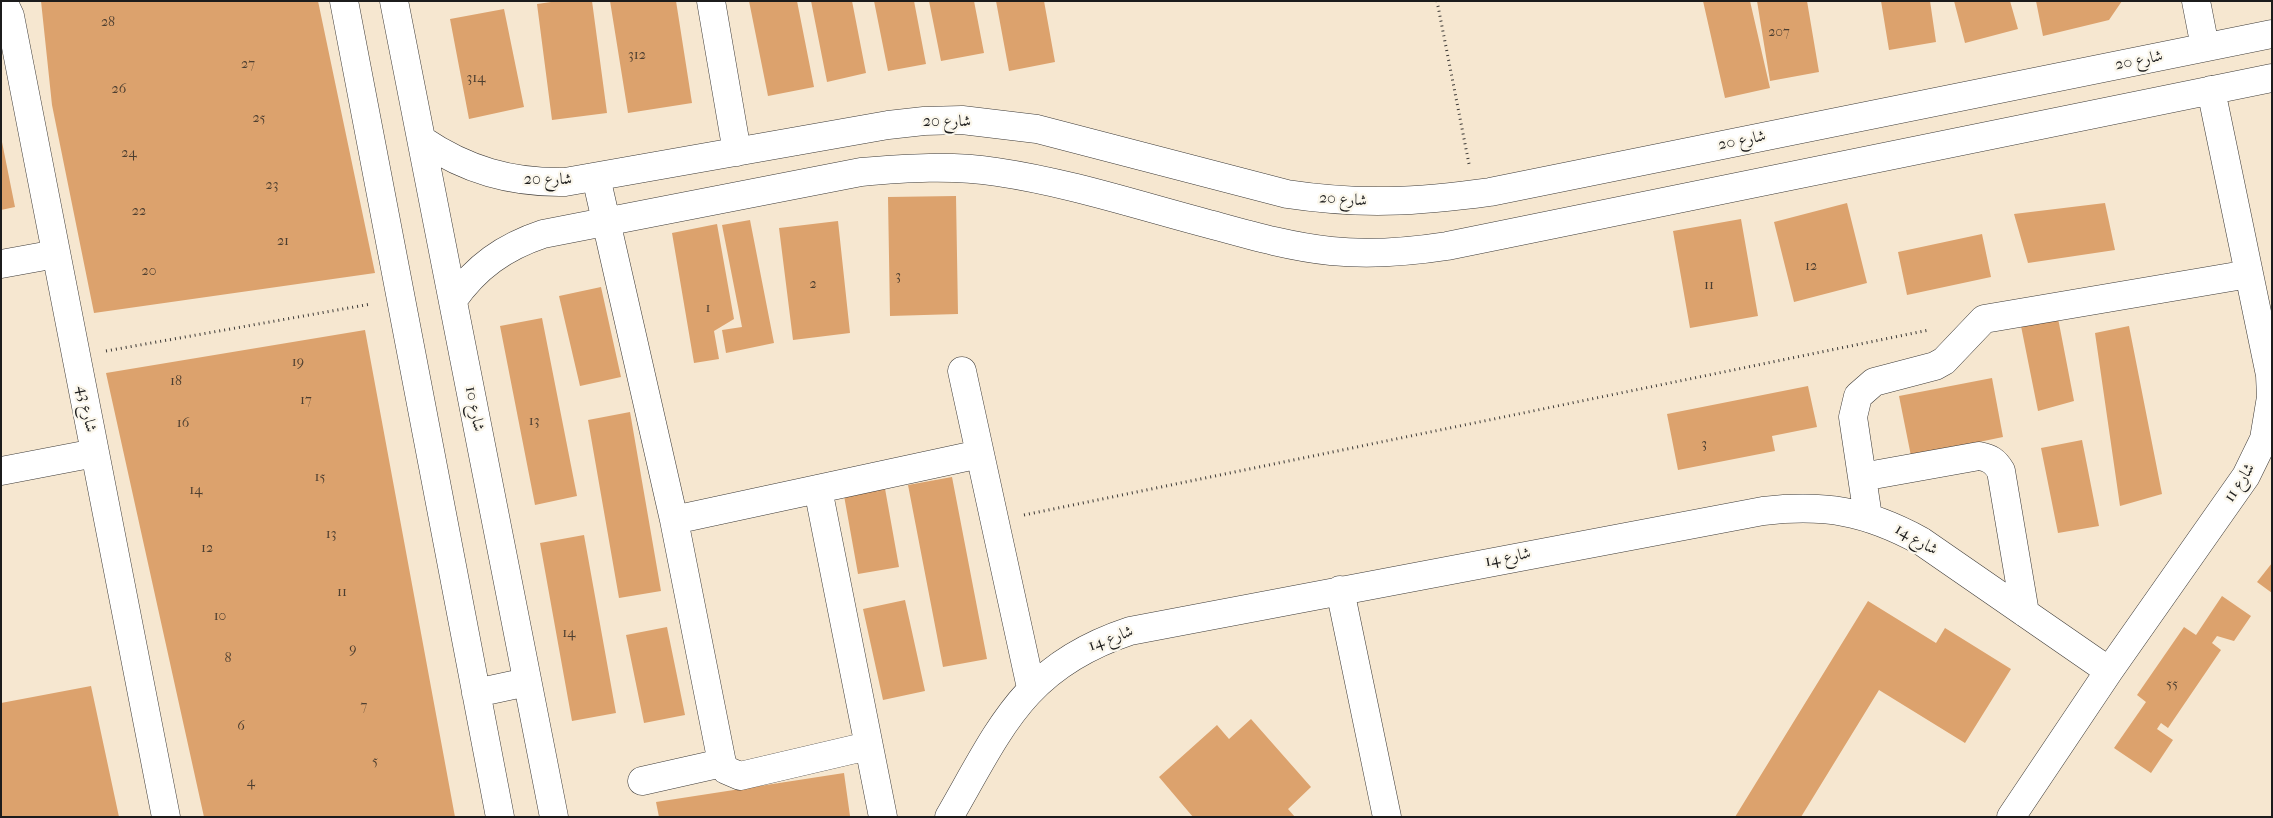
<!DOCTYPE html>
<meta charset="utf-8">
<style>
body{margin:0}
#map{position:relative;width:2273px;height:818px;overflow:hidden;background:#f6e7d0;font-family:"IM FELL French Canon",serif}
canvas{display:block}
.frame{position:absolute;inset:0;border:2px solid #1c1c1c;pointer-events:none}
</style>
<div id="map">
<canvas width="2273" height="818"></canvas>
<div class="frame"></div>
</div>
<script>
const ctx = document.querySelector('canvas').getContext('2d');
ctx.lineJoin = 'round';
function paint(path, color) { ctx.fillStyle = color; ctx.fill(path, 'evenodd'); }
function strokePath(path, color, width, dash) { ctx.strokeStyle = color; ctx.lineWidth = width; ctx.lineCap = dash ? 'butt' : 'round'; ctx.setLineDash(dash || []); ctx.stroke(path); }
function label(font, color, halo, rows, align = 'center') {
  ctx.font = font + ' "IM FELL French Canon",Amiri,serif'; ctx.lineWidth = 4.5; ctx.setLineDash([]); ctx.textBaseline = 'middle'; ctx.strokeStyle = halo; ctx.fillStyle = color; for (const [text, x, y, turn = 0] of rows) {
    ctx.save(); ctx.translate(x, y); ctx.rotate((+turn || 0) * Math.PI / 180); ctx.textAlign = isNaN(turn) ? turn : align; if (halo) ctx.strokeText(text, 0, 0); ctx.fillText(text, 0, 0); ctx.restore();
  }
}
paint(new Path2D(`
 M41 1H318L375 273 94 313 52 105Z
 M558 1H592L607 113 552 120 537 4Z
 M610 1H676L692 103 628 113Z
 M749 1H797L814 87 768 96Z
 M811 1H852L866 73 827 82Z
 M874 1H914L926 64 888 71Z
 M929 1H974L984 53 941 61Z
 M996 1H1044L1055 62 1009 71Z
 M1703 1H1750L1770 88 1725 98Z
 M1757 1H1807L1819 72 1770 81Z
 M1881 1H1930L1936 42 1889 50Z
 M1954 1H2010L2018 29 1965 43Z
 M2036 1H2122L2109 20 2043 36Z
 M504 9 524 107 469 119 450 19Z
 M1 137 15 207 1 210Z
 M956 196 958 314 890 316 888 197Z
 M1847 203 1867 283 1794 302 1774 222Z
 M2105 203 2115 250 2028 263 2014 214Z
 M1741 219 1758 316 1690 328 1673 231Z
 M750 220 774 343 726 353 722 330 742 327 722 225Z
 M838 221 850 333 793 340 779 228Z
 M717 224 734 319 714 331 719 359 694 363 672 233Z
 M1982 234 1991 277 1907 295 1898 252Z
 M601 287 621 377 580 386 559 296Z
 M2057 313 2074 401 2038 411 2021 326Z
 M542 318 577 496 535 505 500 326Z
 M2129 326 2162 494 2120 506 2095 333Z
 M365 330 455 817H204L106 373Z
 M1992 378 2003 437 1911 456 1899 396Z
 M1808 386 1817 427 1772 436 1775 451 1678 470 1667 414Z
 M630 412 661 591 619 598 588 420Z
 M2082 440 2099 526 2058 533 2041 448Z
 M952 477 987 659 943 667 908 485Z
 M884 483 899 567 858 574 843 490Z
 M584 535 616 713 572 721 540 543Z
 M2272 563V593L2257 582Z
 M2222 596 2251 616 2234 641 2217 636 2212 643 2221 650 2168 728 2161 723 2157 729 2173 740 2151 773 2114 748 2146 702 2137 695 2184 627 2196 635Z
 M905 600 925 691 883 700 863 609Z
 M1868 601 1936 643 1945 628 2011 669 1965 743 1879 690 1801 817H1735Z
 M667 627 685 715 644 723 626 635Z
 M91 686 119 817H1V703Z
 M1251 719 1311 787 1288 809 1295 817H1193L1159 777 1217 725 1229 739Z
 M844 773 850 816 659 817 656 802Z`), '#dca26d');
const minor = new Path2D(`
 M3 1 10 16 166 817
 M344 1 500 817
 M394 1 554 817
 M711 1 737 152
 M2196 1 2205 47
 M422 140C466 170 511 183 565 182L888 125 924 121 962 120 1037 129 1287 194C1359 205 1418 202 1490 192L2272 34
 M596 177 674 520 722 763 726 770 740 776 868 746
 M1 264 56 254
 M453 300C476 267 504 247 543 234L861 172C906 168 952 165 997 172 1072 183 1146 208 1220 227 1256 237 1293 247 1331 251 1370 255 1408 252 1447 246L2272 78
 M962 371 1031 688
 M1 471 95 453
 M1862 477 1979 456C1990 458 1995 461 2001 471L2025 613
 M818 489 883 817
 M1868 517 1853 417 1858 396 1874 382 1935 366 1944 361 1984 319 2249 274
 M674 520 980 454
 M1340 590 1387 817
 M476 693 527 682
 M642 781 722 763
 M949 817C1001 727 1024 666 1130 631L1763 511C1825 504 1866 511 1921 541L2109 671
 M2011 817 2109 671 2246 476 2264 439 2271 397 2270 375 2211 90`);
strokePath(minor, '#3d3a37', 29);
strokePath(new Path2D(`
 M1437 1 1469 164
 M106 351 371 304
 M1024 515 1929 330`), '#3d3a37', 3, [1, 4]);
strokePath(minor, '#fff', 28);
label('14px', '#4c3e30', null, [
 ["28",108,23],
 ["207",1779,33],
 ["312",637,56],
 ["27",248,65],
 ["314",476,79],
 ["26",119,90],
 ["25",259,119],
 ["24",129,154],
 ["23",272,186],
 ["22",139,212],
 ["21",283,242],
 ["12",1811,267],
 ["20",149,272],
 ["3",898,277],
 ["2",813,285],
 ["11",1709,286],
 ["1",708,309],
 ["19",298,363],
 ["18",176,382],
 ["17",306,401],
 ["13",534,422],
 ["16",183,424],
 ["3",1704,445],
 ["15",320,478],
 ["14",196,491],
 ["13",331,535],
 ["12",207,549],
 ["11",342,593],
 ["10",220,617],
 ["14",569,634],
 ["9",353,650],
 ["8",228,659],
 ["55",2172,685],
 ["7",364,707],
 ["6",241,727],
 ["5",375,762],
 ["4",251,783]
]);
label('16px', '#1c1c1c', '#fbf7ec', [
 ["شارع 20",2139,61,-11],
 ["شارع 20",947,122],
 ["شارع 20",1742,141,-11],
 ["شارع 20",548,180],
 ["شارع 20",1343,200,4],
 ["شارع 43",86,409,79],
 ["شارع 10",474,409,79],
 ["شارع 11",2240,483,-57],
 ["شارع 14",1916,540,30],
 ["شارع 14",1508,558,-11],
 ["شارع 14",1111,639,-20]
]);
</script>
